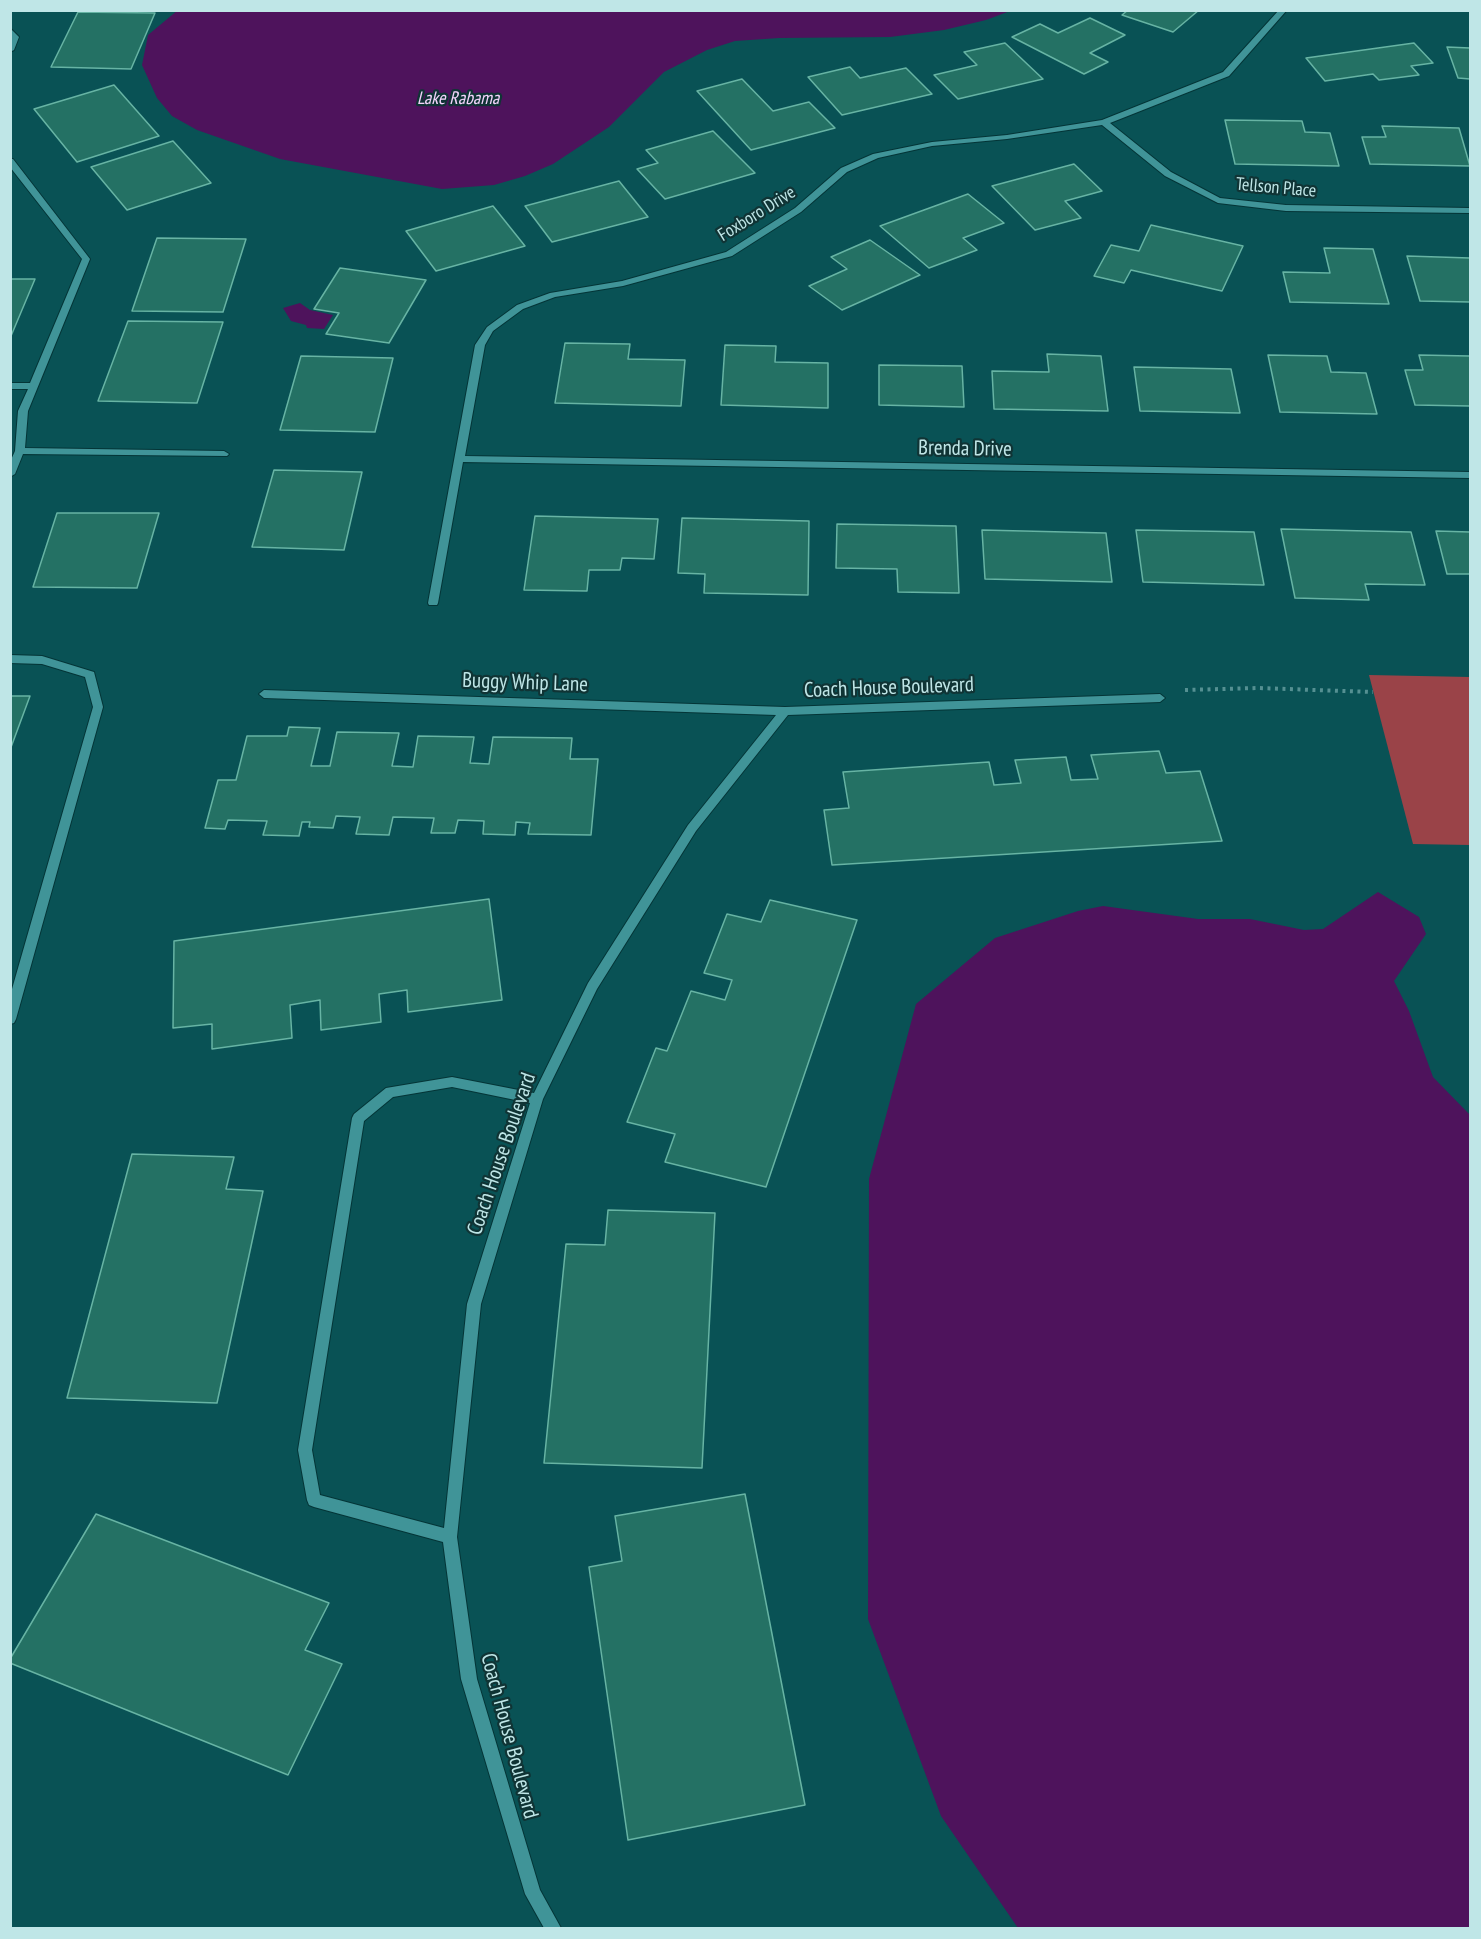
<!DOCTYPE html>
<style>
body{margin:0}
#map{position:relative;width:1481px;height:1939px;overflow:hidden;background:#095255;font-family:"PT Sans Narrow",sans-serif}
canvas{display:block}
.frame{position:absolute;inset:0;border:12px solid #bfe6e7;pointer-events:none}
</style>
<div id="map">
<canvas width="1481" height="1939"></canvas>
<div class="frame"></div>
</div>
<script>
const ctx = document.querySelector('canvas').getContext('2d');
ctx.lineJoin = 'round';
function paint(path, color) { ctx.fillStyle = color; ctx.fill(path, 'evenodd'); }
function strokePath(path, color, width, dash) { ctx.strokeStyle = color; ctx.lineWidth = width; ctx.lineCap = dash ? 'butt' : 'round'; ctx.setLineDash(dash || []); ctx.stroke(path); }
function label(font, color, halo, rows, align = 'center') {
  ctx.font = font + ' "PT Sans Narrow",sans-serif'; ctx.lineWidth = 4.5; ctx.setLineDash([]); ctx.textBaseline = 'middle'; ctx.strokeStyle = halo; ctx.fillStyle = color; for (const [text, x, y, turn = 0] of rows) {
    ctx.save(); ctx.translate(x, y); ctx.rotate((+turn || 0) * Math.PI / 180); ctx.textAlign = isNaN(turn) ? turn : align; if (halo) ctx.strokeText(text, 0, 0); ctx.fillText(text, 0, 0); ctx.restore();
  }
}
paint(new Path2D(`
 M1369 675 1470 677V845L1413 844Z`), '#9a4348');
paint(new Path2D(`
 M178 10H1010V11L986 20 944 30 890 37 779 38 735 41 707 50 664 72 609 127 553 164 525 176 494 185 442 189 280 159 197 130 172 116 157 98 142 65 148 35Z
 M300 303 310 310 333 315 324 329 307 328 306 325 291 321 283 308Z
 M1378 892 1419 917 1426 934 1394 981 1409 1011 1433 1077 1470 1115V1928H1018L941 1816 868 1619 869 1179 916 1004 995 938 1078 911 1103 906 1198 919H1250L1304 930 1323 929Z`), '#4e135c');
const building = new Path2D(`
 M1128 10H1199L1173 32 1122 15Z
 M78 12 155 13 131 69 51 67Z
 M1090 18 1125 35 1090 53 1108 62 1084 74 1012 37 1040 24 1058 33Z
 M1005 43 1043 79 958 99 934 75 977 65 964 52Z
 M1414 43 1433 63 1411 66 1419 75 1379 80 1373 74 1325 81 1306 58Z
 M1447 47 1470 48V79L1458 78Z
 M850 67 860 78 906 68 932 94 842 115 808 77Z
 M742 79 773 111 809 102 835 128 751 150 697 91Z
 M114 85 159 136 77 162 34 109Z
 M1225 120 1302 121 1305 132 1330 133 1339 166 1235 164Z
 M1382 126 1459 128 1470 166 1370 164 1362 137H1386Z
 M713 131 755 173 665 199 637 169 658 163 646 150Z
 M173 141 211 183 127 210 91 167Z
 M1074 164 1102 191 1065 201 1081 218 1035 230 992 186Z
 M619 181 648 217 552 242 525 206Z
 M968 194 1004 223 963 238 977 250 929 268 880 226Z
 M493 206 525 246 436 271 406 231Z
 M1151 225 1243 246 1222 291 1131 270 1124 283 1094 276 1111 245 1139 251Z
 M157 238 246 239 223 312 132 311Z
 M870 240 920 275 842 310 809 286 847 269 831 257Z
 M1324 248 1373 249 1389 304 1290 302 1283 272 1330 273Z
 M1407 256 1470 258V302L1420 301Z
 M340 268 426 280 389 343 326 334 339 313 314 309Z
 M10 279H35L11 336H10Z
 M128 321 223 322 197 403 98 401Z
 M565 343 630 344 628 359 685 360 681 406 555 403Z
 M725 345 776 346 775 362 828 363V408L721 405Z
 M1047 354 1101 356 1108 411 994 409 992 371 1049 372Z
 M1268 355 1327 356 1331 372 1366 373 1377 414 1280 412Z
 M1419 355 1470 356V406L1415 405 1405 370H1423Z
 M301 356 393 358 375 432 280 430Z
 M879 365 962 366 964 407 879 405Z
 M1134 367 1231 369 1240 413 1140 411Z
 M274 470 362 472 344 550 252 547Z
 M57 513H159L137 588 33 587Z
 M535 516 658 519 654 559 622 558 620 570H589L587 591 524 590Z
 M682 518 809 521 808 595 704 593 705 574 678 573Z
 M837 524 956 526 959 593 898 592 897 569 836 568Z
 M1281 529 1411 532 1425 585 1365 584 1369 600 1295 598Z
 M982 530 1106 533 1112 582 985 579Z
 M1136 530 1254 532 1264 585 1143 582Z
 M1436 531 1470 532V574H1447Z
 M10 696H30L10 750Z
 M289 727 320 728 311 766H330L337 732 399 733 392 766 413 767 418 736 474 737 470 763 489 764 493 737 572 738 570 759H598L591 835 528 834 530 823 516 822 515 835 483 834 484 821 458 820 455 833H431L434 818 393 817 389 835 356 834 360 817 336 816 333 828 309 827 310 822H302L299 836 263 835 267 821 228 820 225 829 205 828 218 780H236L247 736H287Z
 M1159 751 1166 773 1200 771 1222 841 832 865 824 810 849 808 843 772 989 762 994 785 1021 783 1015 760 1066 757 1071 780 1098 779 1091 755Z
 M489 899 502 1000 408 1012 407 990 379 994 381 1022 321 1030 320 1000 290 1005 292 1038 212 1049V1024L173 1028 174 941Z
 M770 900 857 920 766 1187 665 1162 675 1134 627 1122 656 1048 667 1051 691 991 725 1000 732 980 704 973 727 914 761 922Z
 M132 1154 234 1157 226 1189 263 1191 217 1403 67 1398Z
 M608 1210 715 1213 702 1468 544 1463 566 1244 605 1245Z
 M745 1494 805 1805 628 1840 589 1567 622 1561 615 1516Z
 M96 1514 329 1603 305 1650 342 1664 288 1775 10 1663V1659Z`);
paint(building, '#247164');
strokePath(building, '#67b4a4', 1.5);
const lane = new Path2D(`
 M10 28 19 37 14 50 10 52Z
 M10 159H13L90 259 28 411 25 448 224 451 229 454 227 456 23 454 15 474 10 477V462L15 451 18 411 28 389H10V383H30L82 259 10 167Z
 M10 655 42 656 94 672 103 707 16 1019 14 1023 10 1024V996L93 707 85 677 42 664 10 663Z`);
const street = new Path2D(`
 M1279 10H1287L1229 76 1110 123 1171 172 1220 198 1286 205 1470 208V213L1286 211 1218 203 1165 176 1102 125 1007 139 932 146 878 158 847 172 801 212 732 256 623 286 555 297 523 309 493 331 485 345 465 456 1470 472V478L463 462 438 603 437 605H429L428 603 475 345 487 327 517 305 550 293 622 281 726 252 795 208 841 168 873 154 932 142 1007 135 1102 120 1223 72Z
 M264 690 785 707 1160 694 1165 698 1160 702 788 715 696 831 597 989 543 1099 481 1304 457 1537 477 1679 540 1890 561 1928H544L525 1894 461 1679 443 1542 314 1507 309 1505 307 1500 298 1450 352 1118 354 1114 386 1088 452 1077 534 1093 588 983 688 825 776 715 264 698 259 694ZM452 1087 530 1103 467 1304 444 1528 320 1495 312 1450 364 1121 393 1097Z`);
strokePath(lane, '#043537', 2);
strokePath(street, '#043537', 2);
strokePath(new Path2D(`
 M1185 690 1258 688 1373 692`), '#559092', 4, [3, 4.5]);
paint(lane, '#409498');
paint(street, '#409498');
label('italic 18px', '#f4d4fc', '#103435', [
 ["Lake Rabama",458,99]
]);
label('18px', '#bfe6e7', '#103435', [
 ["Tellson Place",1276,188,5],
 ["Foxboro Drive",757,214,-32]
]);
label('21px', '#bfe6e7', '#103435', [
 ["Brenda Drive",965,449,1],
 ["Buggy Whip Lane",525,683,2],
 ["Coach House Boulevard",889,688,-2],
 ["Coach House Boulevard",502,1154,-71],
 ["Coach House Boulevard",509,1736,75]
]);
</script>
